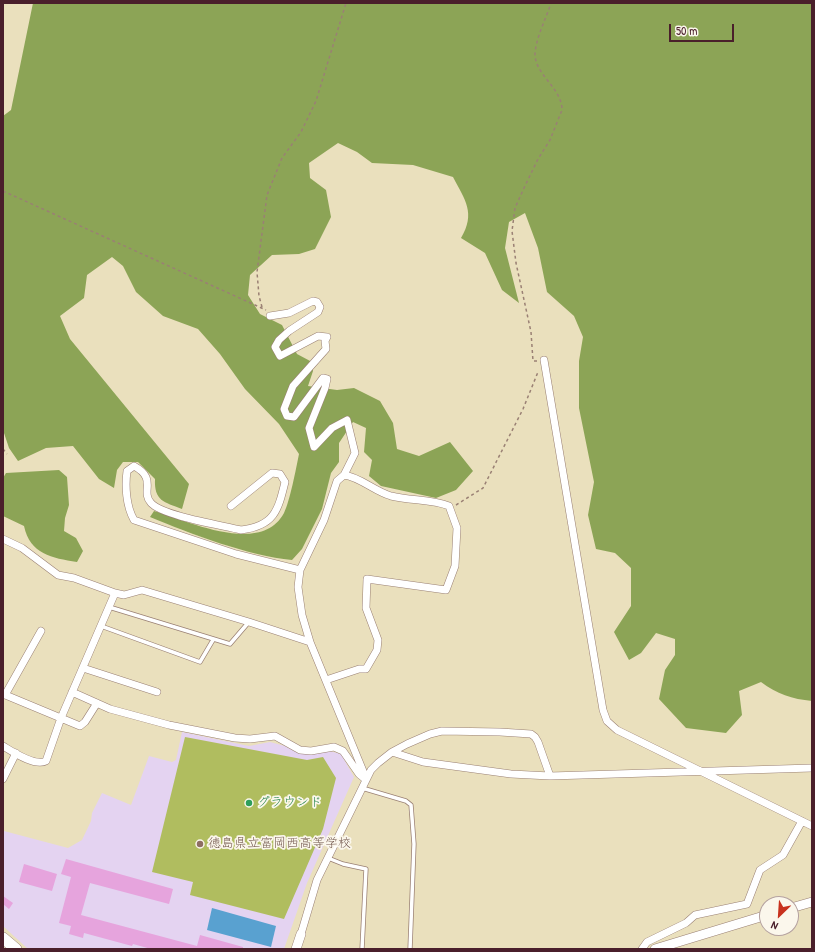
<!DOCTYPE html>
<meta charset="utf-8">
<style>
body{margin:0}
#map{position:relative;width:815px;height:952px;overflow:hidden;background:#eae0bd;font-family:"Patrick Hand",sans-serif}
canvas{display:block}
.frame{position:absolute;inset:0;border:4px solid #4a1f2b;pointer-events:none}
.north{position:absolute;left:759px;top:896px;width:40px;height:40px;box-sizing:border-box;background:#fbf7ec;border:1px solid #b4a19f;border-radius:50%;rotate:205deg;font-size:11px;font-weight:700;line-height:16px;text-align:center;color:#4a1f2b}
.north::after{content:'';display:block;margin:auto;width:14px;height:18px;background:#c8321e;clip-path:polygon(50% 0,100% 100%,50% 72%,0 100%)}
.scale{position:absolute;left:669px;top:24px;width:65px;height:18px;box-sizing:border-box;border:2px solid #4a1f2b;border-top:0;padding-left:5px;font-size:12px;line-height:14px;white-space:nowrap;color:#4a1f2b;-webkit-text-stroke:3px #fbf7ec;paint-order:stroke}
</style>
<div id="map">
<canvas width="815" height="952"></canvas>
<div class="frame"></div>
<div class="north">N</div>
<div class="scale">50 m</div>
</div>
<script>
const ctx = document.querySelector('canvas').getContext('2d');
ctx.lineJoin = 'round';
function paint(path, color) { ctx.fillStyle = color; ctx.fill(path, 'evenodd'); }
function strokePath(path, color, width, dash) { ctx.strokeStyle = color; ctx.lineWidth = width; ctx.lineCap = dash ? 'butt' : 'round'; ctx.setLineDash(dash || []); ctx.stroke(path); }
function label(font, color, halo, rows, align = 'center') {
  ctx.font = font + ' "Patrick Hand","Klee One",sans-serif'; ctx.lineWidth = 3.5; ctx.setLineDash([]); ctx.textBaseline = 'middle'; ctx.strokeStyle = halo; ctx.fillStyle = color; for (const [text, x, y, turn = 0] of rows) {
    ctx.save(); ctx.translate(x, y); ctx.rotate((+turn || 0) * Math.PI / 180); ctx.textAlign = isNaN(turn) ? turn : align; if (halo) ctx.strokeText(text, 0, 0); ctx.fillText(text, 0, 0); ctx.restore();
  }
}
paint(new Path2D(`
 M182 732 249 746 270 742 285 746 298 753 307 754 326 750 341 754 354 777 307 883 284 949H28L3 926 4 831 68 848 82 840 91 821 92 813 102 793 131 805 149 756 172 762 176 760Z`), '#e4d3f1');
paint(new Path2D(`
 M185 737 307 760 323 757 336 778 323 829 284 919 190 895 193 882 152 872Z`), '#b0bd5f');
paint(new Path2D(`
 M33 3H812V701C792 699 777 694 761 682L739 691 742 715 726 733 686 728 659 699 665 670 675 655V639L656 633 641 653 629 660 614 632 631 606V568L615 553 596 549 588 515 594 482 579 408V361L583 337 574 316 547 292 538 248 525 213 509 222 505 248 519 303 502 290 485 253 461 238C476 213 465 200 453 177L413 165 372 163 357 152 338 143 309 163 310 178 326 190 331 217 315 249 299 254 272 255 250 275 248 295 260 314 282 325 297 354 312 362 313 371 308 386 337 390 354 388 380 401 393 423 397 449 419 456 450 442 473 471 456 490 436 498 381 486 369 476 372 460 364 452 366 428 353 422 339 443V462L331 473 322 509 302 549 292 560C249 556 191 534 150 517L154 511C188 521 261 556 284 513 290 501 296 469 299 454L279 424 245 389 220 354 198 329 163 316 136 292 123 266 112 257 87 275 84 298 60 316 70 339 189 484 182 509C164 502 154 501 155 479L138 462H123L117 470 114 488 99 479 73 446 46 448 18 461 9 448 3 430V116L11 110Z
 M59 470 67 477 69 505 65 518 64 531 76 538 83 551 77 562C52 558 30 554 24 526L3 516V478L6 473Z`), '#8ca456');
paint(new Path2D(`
 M212 908 276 926 271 947 207 930Z`), '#59a1d0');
paint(new Path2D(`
 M66 859 173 889 169 904 90 883 81 915 197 946 200 935 243 947V949H151L133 944 132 946 84 933 83 938 69 934 71 926 59 923 71 877 61 874Z
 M24 864 57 874 52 891 19 882Z
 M3 896 13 903 9 909 3 904Z`), '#e6a4dd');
const service = new Path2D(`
 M109 607 230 644 248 623
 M101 626 200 662 213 640
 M362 788 406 801 411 805 414 844 410 949
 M328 858 343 864 366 869 362 949`);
const minor = new Path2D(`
 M270 316 289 313 313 301 317 302 320 307 318 312 289 331 279 340 275 347 280 356 318 336 327 337 325 341 326 349 293 386 284 409 287 416 294 417 323 378 327 379 325 388 309 428 314 447 332 428 347 420 355 453 344 475 337 481 324 520 300 570 298 587 302 615 310 642 363 771 364 776
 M544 360 603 710 607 721 617 730 812 826
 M231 506 272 473 280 474 285 482C278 511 274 526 241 530 221 525 163 516 151 503 140 491 158 479 134 466L127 471C125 486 126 506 134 520L236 554 300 570
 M3 539 22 548 58 575 74 578 115 593 124 595 142 590 249 622 310 642
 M83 668 157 692
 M326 680 359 669H366L377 650 378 640 366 608 367 579 446 590 455 566 457 528 449 506C431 499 411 501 391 496 374 491 360 477 344 475
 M72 692 110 709 169 725 235 738 250 739 275 736 300 750 311 751 334 747 343 751 359 774 365 779
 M3 694 80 726 85 722 97 703
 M5 695 41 631
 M3 746C13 752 35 767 46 761L61 718 115 593
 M392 752 423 762 511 774 550 776 812 768
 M3 779 16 753
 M301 934 317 880 371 770 378 763 392 752 407 744 430 734 442 731 500 732 531 734 535 737 538 742 550 776
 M642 949 647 942 686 923 695 915 747 904 760 870 783 855 802 821`);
const tertiary = new Path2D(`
 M791 908 812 902
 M296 949 301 934
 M655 949 767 915`);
const primary = new Path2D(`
 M3 938 16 949`);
strokePath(service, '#9a8074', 5);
strokePath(minor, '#9a8074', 8);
strokePath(tertiary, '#9a8074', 10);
strokePath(primary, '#9a8074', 12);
strokePath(new Path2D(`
 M3 191 266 310
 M262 307 259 296 257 272 267 195 282 158 301 132 316 101 346 3
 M537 361H533L531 332 516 263 512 231 515 208 524 188 538 159 550 140 562 110C562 88 535 75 535 54 536 37 546 19 551 3
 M3 449 7 454
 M456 505 483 488 523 409 538 372`), '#9a8074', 1.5, [3, 3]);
strokePath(service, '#fff', 3.5);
strokePath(minor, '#fff', 7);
strokePath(tertiary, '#fff', 9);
strokePath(primary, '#fff', 11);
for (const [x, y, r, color] of [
 [249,803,4,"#2e9e5b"],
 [200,844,4,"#8d6e63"]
]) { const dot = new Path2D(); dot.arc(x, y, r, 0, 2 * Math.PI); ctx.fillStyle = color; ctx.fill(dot); strokePath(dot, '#fbf7ec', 1.5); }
label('13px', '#27864d', '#fbf7ec', [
 ["グラウンド",257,803]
], 'left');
label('13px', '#785e54', '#fbf7ec', [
 ["徳島県立富岡西高等学校",208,844]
], 'left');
</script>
